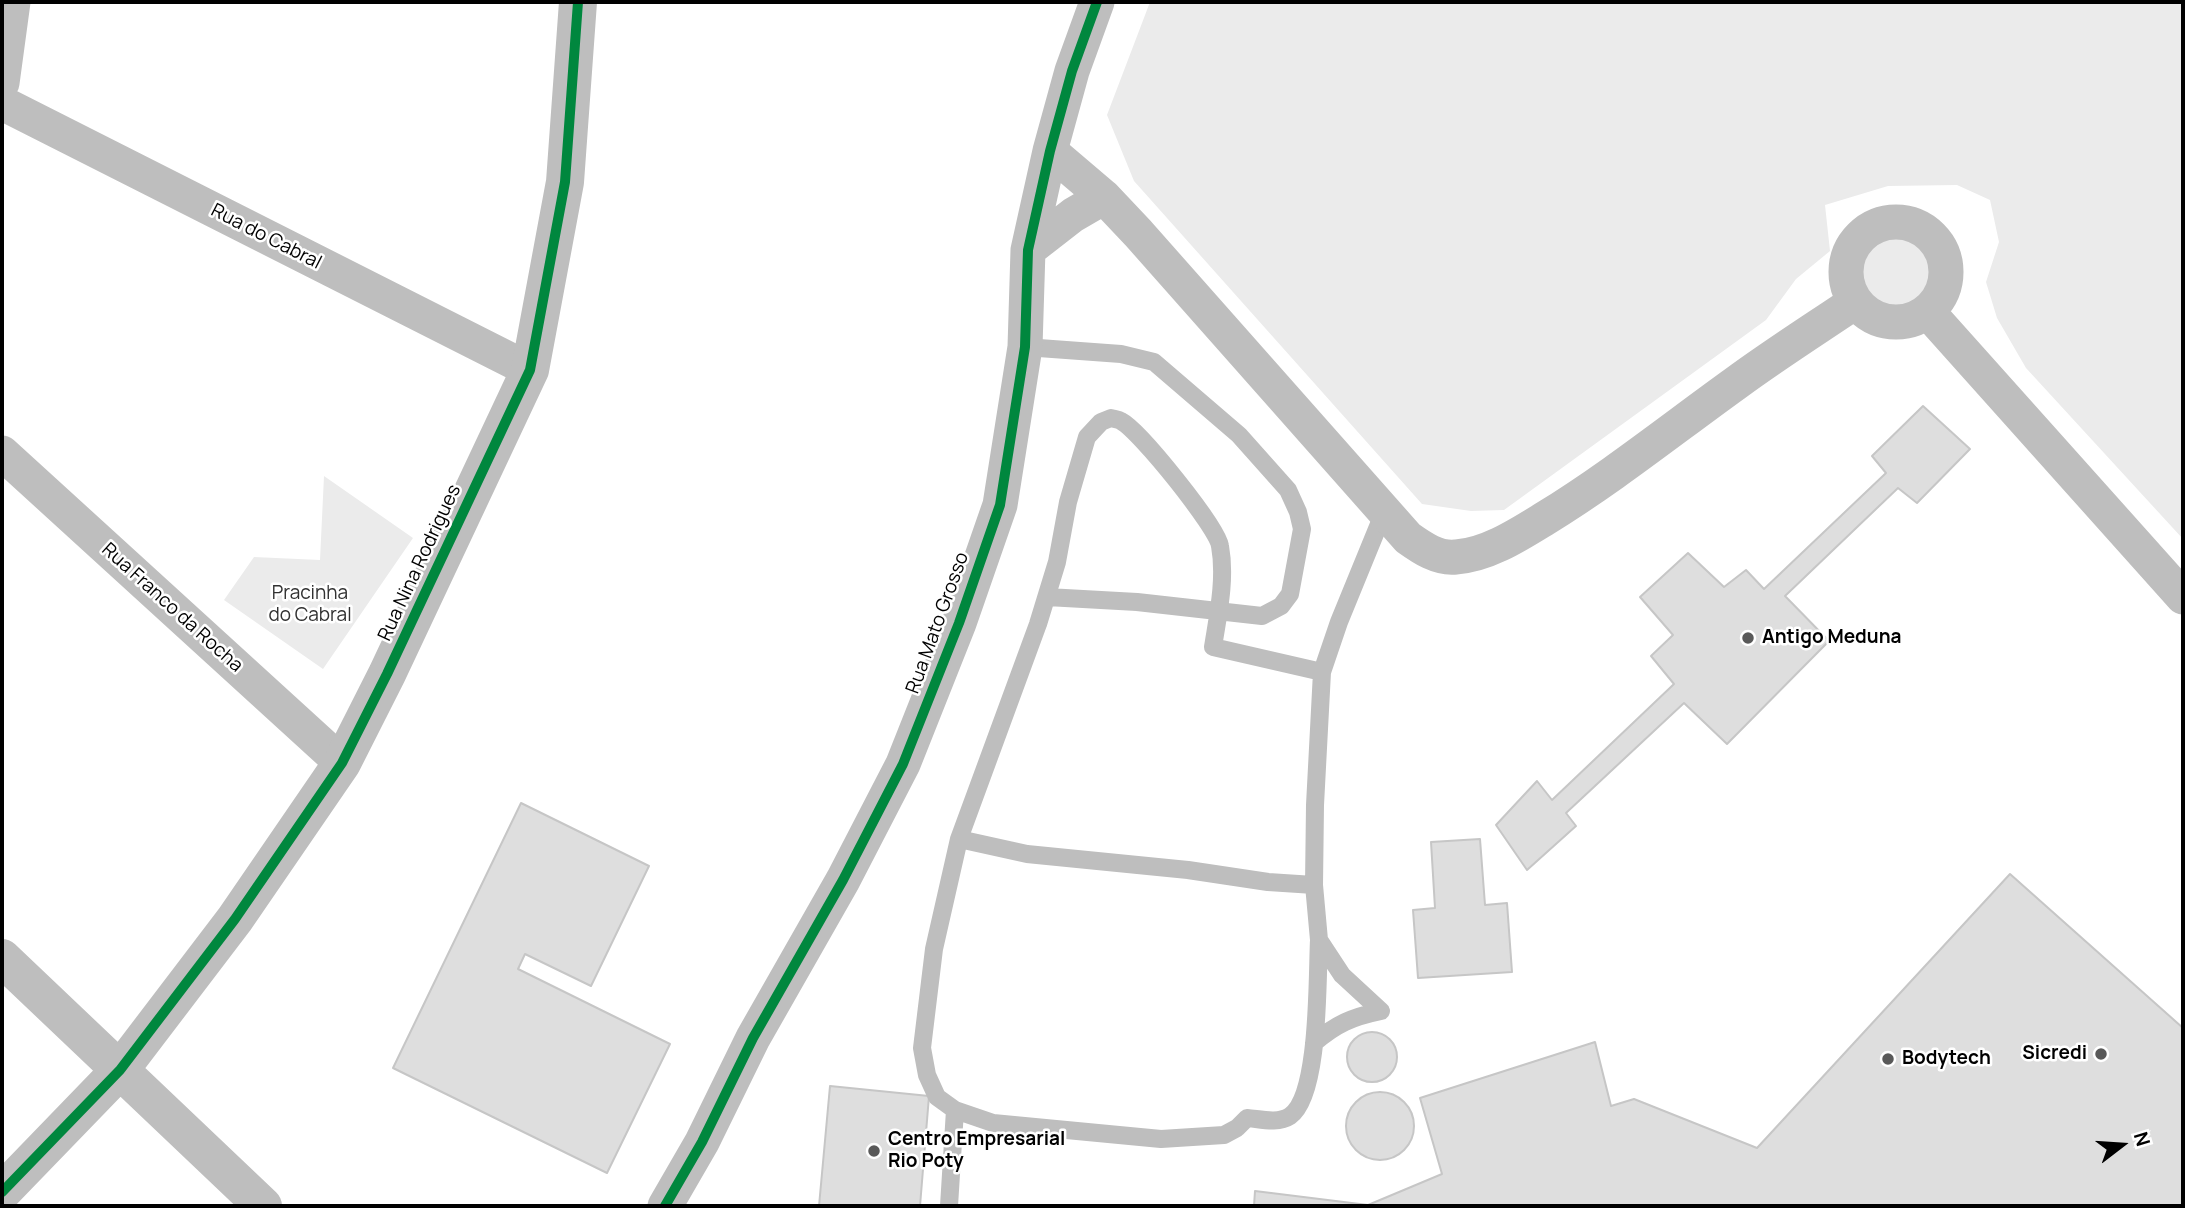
<!DOCTYPE html>
<style>
body{margin:0}
#map{position:relative;width:2185px;height:1208px;overflow:hidden;background:#fff;font-family:Manrope,sans-serif}
canvas{display:block}
.frame{position:absolute;inset:0;border:4px solid #000;pointer-events:none}
.north{position:absolute;left:2087px;top:1110px;width:70px;height:70px;-webkit-text-stroke:5px #fff;paint-order:stroke;rotate:73deg;font-size:19px;font-weight:700;line-height:28px;text-align:center;color:#000}
.north::after{content:'';display:block;margin:auto;width:24px;height:32px;background:#000;clip-path:polygon(50% 0,100% 100%,50% 72%,0 100%)}
</style>
<div id="map">
<canvas width="2185" height="1208"></canvas>
<div class="frame"></div>
<div class="north">N</div>
</div>
<script>
const ctx = document.querySelector('canvas').getContext('2d');
ctx.lineJoin = 'round';
function paint(path, color) { ctx.fillStyle = color; ctx.fill(path, 'evenodd'); }
function strokePath(path, color, width, dash) { ctx.strokeStyle = color; ctx.lineWidth = width; ctx.lineCap = dash ? 'butt' : 'round'; ctx.setLineDash(dash || []); ctx.stroke(path); }
function label(font, color, halo, rows, align = 'center') {
  ctx.font = font + ' Manrope,sans-serif'; ctx.lineWidth = 5; ctx.setLineDash([]); ctx.textBaseline = 'middle'; ctx.strokeStyle = halo; ctx.fillStyle = color; for (const [text, x, y, turn = 0] of rows) {
    ctx.save(); ctx.translate(x, y); ctx.rotate((+turn || 0) * Math.PI / 180); ctx.textAlign = isNaN(turn) ? turn : align; if (halo) ctx.strokeText(text, 0, 0); ctx.fillText(text, 0, 0); ctx.restore();
  }
}
paint(new Path2D(`
 M1150 2H2183V539L2026 368 1997 318 1986 282 1999 242 1990 200 1957 185 1888 186 1825 205 1830 251 1796 279 1766 320 1504 510 1471 511 1422 504 1134 181 1107 115Z
 M1859 272a37 37 0 1 1 74 0a37 37 0 1 1-74 0Z
 M324 476 413 538 323 669 224 600 254 557 320 560Z`), '#ebebeb');
const building = new Path2D(`
 M1923 406 1970 449 1917 503 1898 488 1785 596 1829 641 1727 744 1684 703 1566 813 1576 826 1527 870 1496 825 1537 781 1552 800 1674 684 1651 656 1673 635 1640 597 1688 553 1724 587 1746 570 1764 589 1886 473 1872 456Z
 M521 803 649 866 591 986 525 954 518 969 670 1044 607 1173 393 1068Z
 M1480 839 1485 905 1507 903 1512 972 1418 978 1413 910 1435 908 1431 842Z
 M2010 874 2183 1028V1206H1254L1255 1191 1368 1205 1442 1174 1420 1098 1595 1042 1611 1106 1634 1099 1757 1148Z
 M1347 1057a25 25 0 1 1 50 0a25 25 0 1 1-50 0Z
 M830 1086 929 1096 920 1206H819Z
 M1346 1126a34 34 0 1 1 68 0a34 34 0 1 1-68 0Z`);
paint(building, '#dedede');
strokePath(building, '#c6c6c6', 2);
strokePath(new Path2D(`
 M1025 347 1121 354 1154 362 1239 435 1288 490 1298 512 1302 529 1290 594 1281 606 1262 616 1137 602 1047 597
 M959 839 1027 854 1188 870 1268 882 1314 885
 M1319 940C1317 977 1320 1096 1290 1116 1278 1124 1260 1119 1247 1118L1237 1128 1224 1135 1161 1139 993 1123 955 1110 937 1097 927 1075 922 1048 934 949 959 839 1038 624 1057 562 1068 502 1087 437 1101 422 1111 418C1114 419 1118 419 1121 421 1140 431 1217 527 1220 546 1226 579 1218 615 1213 647L1322 672
 M1381 1011 1342 975 1319 940 1314 885 1315 805 1322 672 1339 622 1384 512
 M1314 1043C1336 1024 1352 1017 1381 1011
 M949 1206 955 1110`), '#bebebe', 18);
strokePath(new Path2D(`
 M2 83 13 2
 M2 103 530 370
 M1050 151 1104 197 1138 233 1408 538C1422 548 1438 559 1456 557 1487 555 1518 535 1544 519 1611 478 1672 429 1736 383 1774 355 1815 329 1855 302
 M1846 272a50 50 0 1 1 100 0a50 50 0 1 1-100 0Z
 M1028 250 1073 215 1104 197
 M1928 312 2183 597
 M2 453 342 763
 M665 1206 702 1142 753 1038 843 880 903 764 959 623 1000 505 1025 347 1028 250 1050 151 1072 71 1097 2`), '#bebebe', 35);
strokePath(new Path2D(`
 M2 958 263 1206
 M2 1192 120 1070 235 919 342 763 387 674 530 370 565 182 578 2`), '#bebebe', 38);
strokePath(new Path2D(`
 M2 1192 120 1070 235 919 342 763 387 674 530 370 565 182 578 2
 M665 1206 702 1142 753 1038 843 880 903 764 959 623 1000 505 1025 347 1028 250 1050 151 1072 71 1097 2`), '#00873e', 10);
for (const [x, y, r, color] of [
 [1748,638,7,"#595959"],
 [2101,1054,7,"#595959"],
 [1888,1059,7,"#595959"],
 [874,1151,7,"#595959"]
]) { const dot = new Path2D(); dot.arc(x, y, r, 0, 2 * Math.PI); ctx.fillStyle = color; ctx.fill(dot); strokePath(dot, '#fff', 2.5); }
label('19px', '#000', '#fff', [
 ["Rua do Cabral",266,237,27],
 ["Rua Nina Rodrigues",420,563,-65],
 ["Rua Franco da Rocha",172,608,42],
 ["Rua Mato Grosso",938,623,-70]
]);
label('19px', '#313131', '#fff', [
 ["Pracinha",310,594],
 ["do Cabral",310,616]
]);
label('bold 19px', '#000', '#fff', [
 ["Antigo Meduna",1762,638],
 ["Sicredi",2087,1054,"right"],
 ["Bodytech",1902,1059],
 ["Centro Empresarial",888,1140],
 ["Rio Poty",888,1162]
], 'left');
</script>
